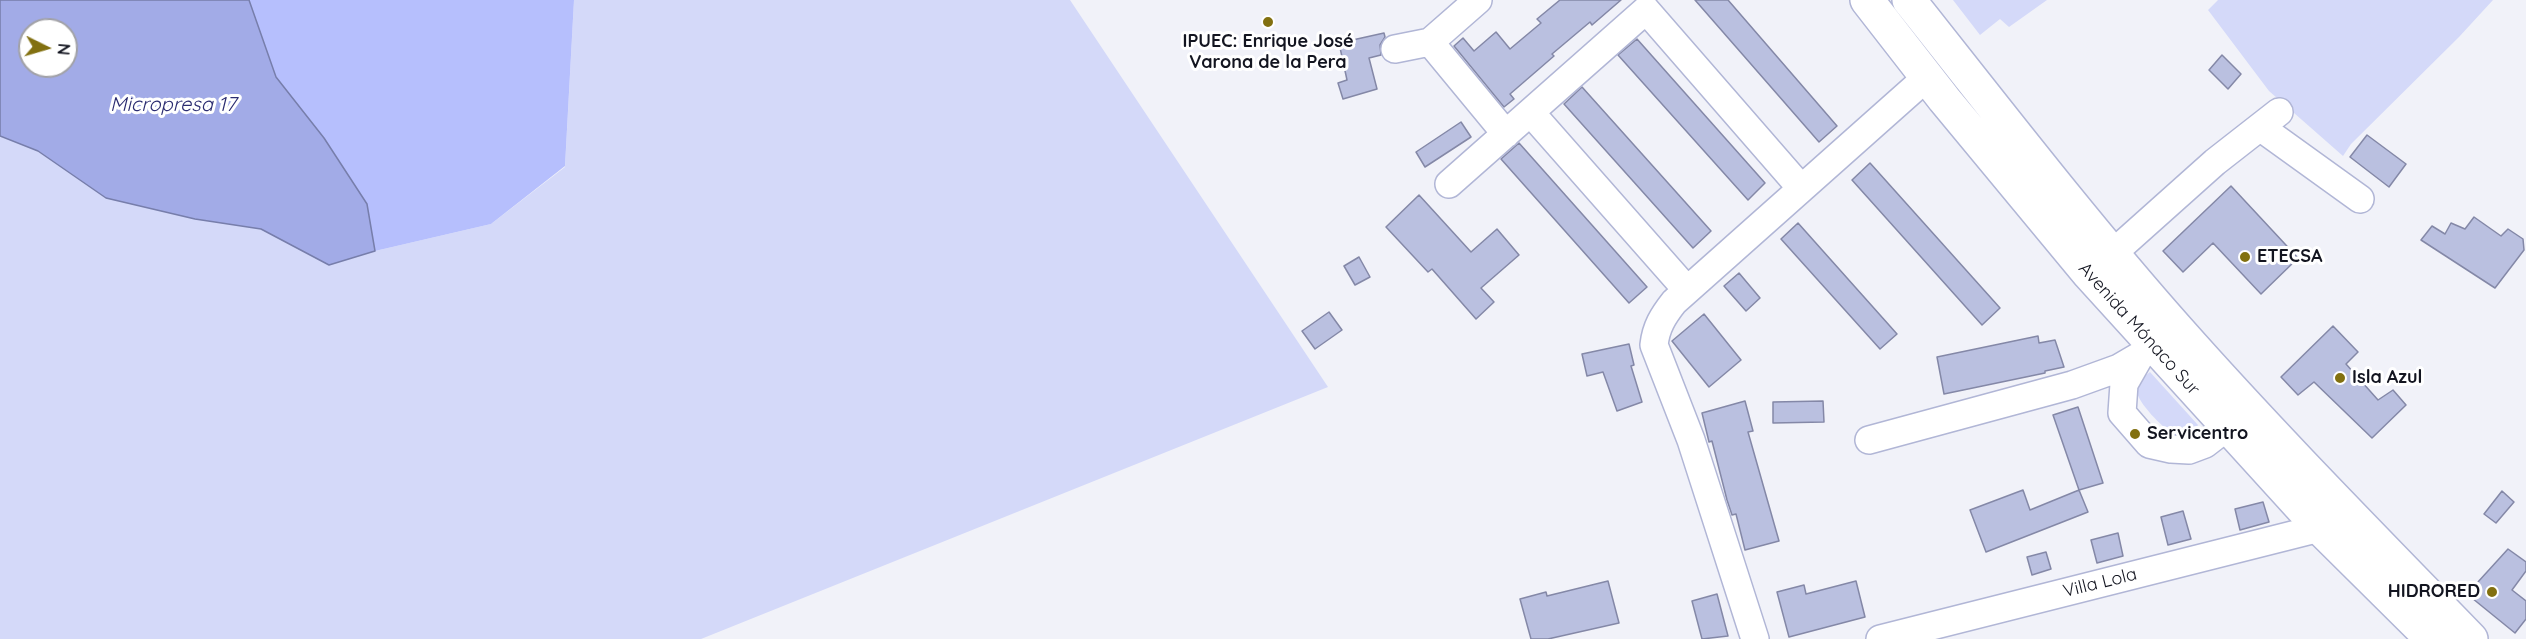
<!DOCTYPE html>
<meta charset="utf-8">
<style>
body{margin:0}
#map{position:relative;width:2526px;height:639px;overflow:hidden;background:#f1f2f9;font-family:Quicksand,sans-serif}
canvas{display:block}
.north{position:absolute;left:18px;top:18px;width:60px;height:60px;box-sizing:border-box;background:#fff;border:2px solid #a1a1a6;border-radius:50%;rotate:95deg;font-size:16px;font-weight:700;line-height:24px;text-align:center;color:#131520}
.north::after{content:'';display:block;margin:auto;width:21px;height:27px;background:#827010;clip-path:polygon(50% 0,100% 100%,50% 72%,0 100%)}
</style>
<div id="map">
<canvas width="2526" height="639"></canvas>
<div class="north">N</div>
</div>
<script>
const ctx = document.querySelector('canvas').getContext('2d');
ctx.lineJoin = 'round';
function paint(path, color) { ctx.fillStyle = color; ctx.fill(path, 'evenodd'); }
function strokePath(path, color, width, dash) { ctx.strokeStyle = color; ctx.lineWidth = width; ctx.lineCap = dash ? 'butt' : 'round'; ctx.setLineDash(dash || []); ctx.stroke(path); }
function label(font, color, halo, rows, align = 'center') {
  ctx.font = font + ' Quicksand,sans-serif'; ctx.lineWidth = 6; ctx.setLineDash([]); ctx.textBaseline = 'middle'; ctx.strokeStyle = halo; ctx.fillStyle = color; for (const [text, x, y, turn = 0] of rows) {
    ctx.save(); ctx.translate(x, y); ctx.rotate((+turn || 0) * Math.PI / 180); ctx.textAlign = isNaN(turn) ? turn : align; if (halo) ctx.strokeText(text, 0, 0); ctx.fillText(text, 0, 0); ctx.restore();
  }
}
paint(new Path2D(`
 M574 0H1070L1328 387 701 639H0V136L38 151 106 198 195 219 261 229 329 265 375 251 491 224 565 167Z
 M1953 0H2047L2009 27 2000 19 1980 35Z
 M2218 0H2493L2459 37 2351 144 2343 156 2269 91 2208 10Z
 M2150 372 2198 425 2191 435C2184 436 2178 437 2173 434 2163 428 2137 402 2137 391 2137 382 2143 377 2150 372Z`), '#d4d9f9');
paint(new Path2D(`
 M249 0H574L565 166 491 224 375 251 367 204 324 138 276 77Z`), '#b6bffd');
const water = new Path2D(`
 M0 0H249L276 77 324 138 367 204 375 251 329 265 261 229 195 219 106 198 38 151 0 136ZM30 30H66V66H30Z`);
paint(water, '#a2abe7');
strokePath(water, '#777eab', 1.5);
const building = new Path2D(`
 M1560 0H1621L1592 25 1590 22 1552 54 1554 56 1510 94 1514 99 1504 107 1454 46 1463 38 1474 51 1496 32 1510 49 1541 23 1537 19Z
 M1695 0H1728L1837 126 1819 142Z
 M1384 33 1385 37 1380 45 1381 55 1369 58 1377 89 1343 99 1338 83 1347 80 1339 43Z
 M1637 39 1765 183 1748 200 1618 55Z
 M2222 55 2241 74 2228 89 2209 70Z
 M1582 87 1711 231 1693 248 1564 104Z
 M1461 122 1471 137 1425 167 1416 152Z
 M2367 135 2406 164 2389 187 2350 157Z
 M1519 143 1647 287 1629 303 1501 159Z
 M1870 163 2000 308 1982 325 1852 180Z
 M2231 186 2298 258 2261 294 2213 243 2183 272 2163 251Z
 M1419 195 1471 252 1497 229 1519 255 1481 288 1494 302 1476 319 1432 269 1428 272 1386 227Z
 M2474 217 2501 236 2508 229 2523 239 2524 250 2495 288 2421 240 2432 226 2445 234 2451 223 2465 229Z
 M1798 223 1897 334 1880 349 1781 239Z
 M1359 257 1370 277 1355 285 1344 266Z
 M1739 273 1760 298 1746 311 1724 286Z
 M1329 312 1342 330 1315 349 1302 331Z
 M1704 314 1741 360 1709 387 1672 341Z
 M2333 326 2358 352 2346 364 2378 400 2393 390 2406 405 2372 438 2314 382 2298 395 2281 377Z
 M2038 336 2039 343 2055 340 2064 367 2045 371V373L1944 394 1937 357Z
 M1629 344 1634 365 1631 366 1642 402 1617 411 1603 372 1587 376 1582 354Z
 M1745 401 1753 431 1748 432 1779 541 1745 550 1736 514 1732 515 1727 500 1712 441 1709 442 1702 413Z
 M1823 401 1824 422 1773 423V402Z
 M2078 407 2103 483 2079 490 2053 415Z
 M2023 490 2030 510 2079 490 2088 512 1986 552 1970 510Z
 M2502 491 2514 502 2496 523 2484 514Z
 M2263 502 2269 522 2240 530 2235 509Z
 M2183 511 2191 539 2168 545 2161 517Z
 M2118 533 2123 556 2097 563 2091 540Z
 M2508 549 2526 562V571L2512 590 2526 601V619L2515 633 2467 594Z
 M2046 552 2051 569 2032 575 2027 557Z
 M1608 581 1619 623 1548 639H1531L1520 599 1546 592 1547 596Z
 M1856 581 1865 617 1789 637 1777 592 1804 585 1806 594Z
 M1717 594 1728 636 1702 639 1692 601Z`);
paint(building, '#bac0e0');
strokePath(building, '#8488a7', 1.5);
const minor = new Path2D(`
 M1430 42 1506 134
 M1395 49 1430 42 1478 0
 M1531 113 1687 290
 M2260 127 2360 199
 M1449 184 1646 10 1801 188
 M2112 254 2215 162 2279 112
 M2140 356 2124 384 2122 413 2149 444 2171 449 2189 450 2205 444 2227 427
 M1869 440 2072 385 2119 368 2155 347
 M1755 639 1691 440 1654 345C1656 327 1663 316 1674 302L1927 77
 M1880 639 2320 528`);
const major = new Path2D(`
 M1867 0 1944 99 2089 274 2320 528 2432 639
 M1909 0C1997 111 2084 224 2178 330 2272 436 2372 537 2471 639`);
strokePath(minor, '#b1b6d6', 30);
strokePath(major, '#b1b6d6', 36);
strokePath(minor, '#fff', 27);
strokePath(major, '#fff', 33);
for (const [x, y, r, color] of [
 [1268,22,6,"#827010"],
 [2245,257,6,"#827010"],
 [2340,378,6,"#827010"],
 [2135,434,6,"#827010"],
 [2492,592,6,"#827010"]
]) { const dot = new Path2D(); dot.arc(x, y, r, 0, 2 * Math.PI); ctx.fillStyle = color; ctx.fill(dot); strokePath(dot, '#fff', 2); }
label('bold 18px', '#131520', '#fff', [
 ["IPUEC: Enrique José",1268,42,"center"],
 ["Varona de la Pera",1268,63,"center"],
 ["ETECSA",2257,257],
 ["Isla Azul",2352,378],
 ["Servicentro",2147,434],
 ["HIDRORED",2480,592,"right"]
], 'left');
label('18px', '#131520', '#fff', [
 ["Avenida Mónaco Sur",2139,329,48],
 ["Villa Lola",2100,583,-14]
]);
label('italic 20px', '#2b2c71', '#fff', [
 ["Micropresa 17",173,105]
]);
</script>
